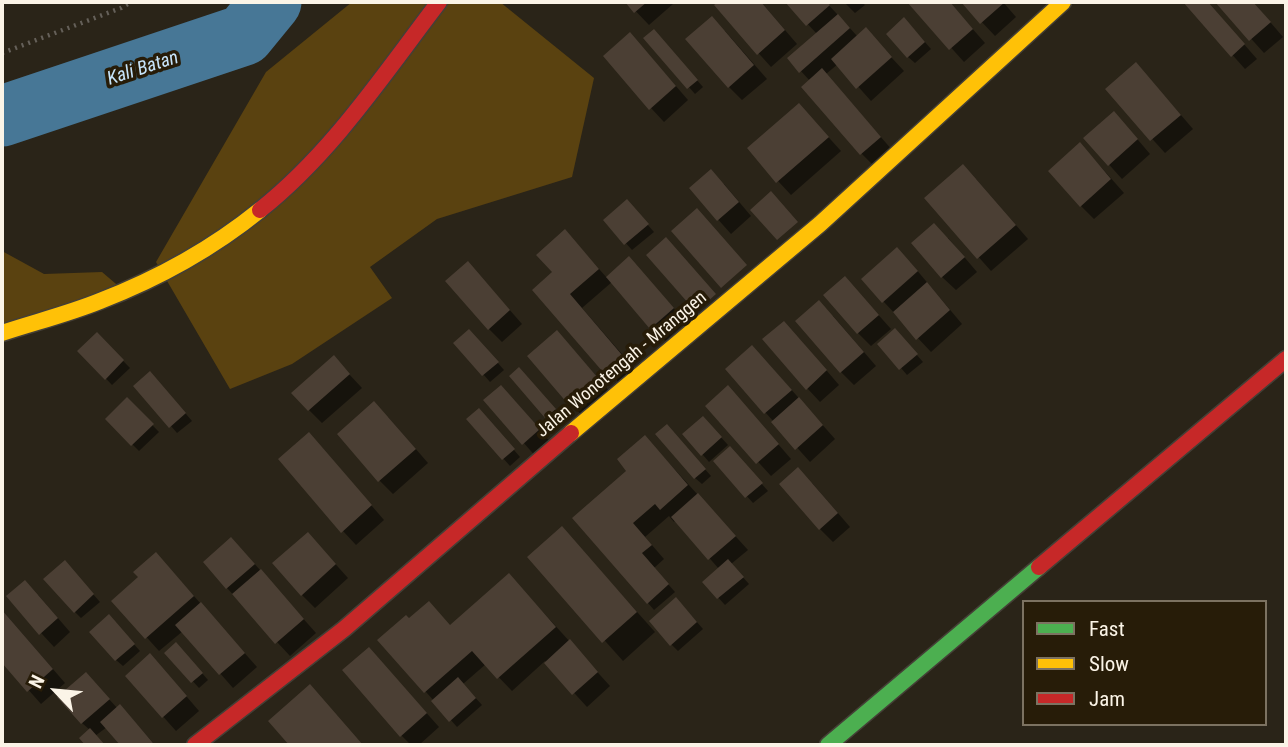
<!DOCTYPE html>
<style>
body{margin:0}
#map{position:relative;width:1288px;height:747px;overflow:hidden;background:#2a2418;font-family:"Roboto Condensed",sans-serif}
canvas{display:block}
.frame{position:absolute;inset:0;border:4px solid #fbf4e7;pointer-events:none}
.legend{position:absolute;left:1022px;top:600px;width:245px;height:126px;box-sizing:border-box;background:#271c08;border:2px solid #7c7261;margin:0;padding:9px 12px;list-style:none;font-size:21px;color:#fbf4e7}
.legend li{display:flex;align-items:center;gap:14px;height:35px}
.legend b{width:35px;border:2px solid #7c7261}
.north{position:absolute;left:21px;top:656px;width:70px;height:70px;-webkit-text-stroke:5px #271c08;paint-order:stroke;rotate:296deg;font-size:19px;font-weight:700;line-height:28px;text-align:center;color:#fbf4e7}
.north::after{content:'';display:block;margin:auto;width:24px;height:32px;background:#fbf4e7;clip-path:polygon(50% 0,100% 100%,50% 72%,0 100%)}
</style>
<div id="map">
<canvas width="1288" height="747"></canvas>
<div class="frame"></div>
<ul class="legend">
<li><b style="height:9px;background:#4caf50"></b>Fast</li>
<li><b style="height:9px;background:#ffc107"></b>Slow</li>
<li><b style="height:9px;background:#c62828"></b>Jam</li>
</ul>
<div class="north">N</div>
</div>
<script>
const ctx = document.querySelector('canvas').getContext('2d');
ctx.lineJoin = 'round';
function paint(path, color) { ctx.fillStyle = color; ctx.fill(path, 'evenodd'); }
function strokePath(path, color, width, dash) { ctx.strokeStyle = color; ctx.lineWidth = width; ctx.lineCap = dash ? 'butt' : 'round'; ctx.setLineDash(dash || []); ctx.stroke(path); }
function label(font, color, halo, rows, align = 'center') {
  ctx.font = font + ' "Roboto Condensed",sans-serif'; ctx.lineWidth = 7; ctx.setLineDash([]); ctx.textBaseline = 'middle'; ctx.strokeStyle = halo; ctx.fillStyle = color; for (const [text, x, y, turn = 0] of rows) {
    ctx.save(); ctx.translate(x, y); ctx.rotate((+turn || 0) * Math.PI / 180); ctx.textAlign = isNaN(turn) ? turn : align; if (halo) ctx.strokeText(text, 0, 0); ctx.fillText(text, 0, 0); ctx.restore();
  }
}
paint(new Path2D(`
 M352 2H500L594 78 572 177 437 219 370 267 392 298 292 364 230 389 156 262 266 72Z
 M2 251 44 274 102 272 129 295 2 334Z`), '#5a4210');
paint(new Path2D(`
 M627 2H672L673 4 649 25Z
 M721 2H761L797 44 771 67 716 6Z
 M787 2H826L858 37 866 30 904 71 871 101 838 64 826 74 893 151 875 167 862 154 810 81 789 58 817 34Z
 M844 2H862L865 5 855 13Z
 M910 2H949L985 43 964 62Z
 M963 2H1003L1016 17 995 36Z
 M1185 2H1207L1257 59 1245 69Z
 M1218 2H1253L1283 37 1264 53Z
 M911 26 931 49 915 63 908 57Z
 M725 31 767 79 742 100 729 87Z
 M646 38H660L703 87 695 94Z
 M643 48 688 100 664 122 651 108Z
 M1149 78 1193 129 1165 153 1107 89Z
 M812 119 841 151 791 195 778 181Z
 M1127 127 1150 154 1122 179 1086 139Z
 M1093 158 1124 193 1094 219 1081 206Z
 M976 179 1028 239 991 271 926 198Z
 M724 184 751 216 731 234 691 189Z
 M633 208 654 232 632 250 605 220Z
 M948 238 977 272 956 290 942 277Z
 M578 245 607 278 642 272 686 322 665 341 612 282 582 308 641 376 623 391 554 272Z
 M910 262 962 324 931 352 883 301Z
 M481 277 522 324 502 342 489 329Z
 M858 292 891 329 871 346 858 333Z
 M833 316 876 366 854 385 841 372Z
 M97 334 130 368 112 385 80 351Z
 M797 336 839 385 820 402 807 388Z
 M901 337 923 362 907 375 901 368Z
 M476 338 504 370 490 382 456 343Z
 M570 346 610 392 583 416 569 403Z
 M334 358 362 388 322 423 309 410Z
 M766 361 835 439 810 462 765 412Z
 M512 376H526L561 417 553 423Z
 M157 380 192 421 177 433 136 386Z
 M127 399 159 432 139 451 107 419Z
 M486 400H514L552 444 537 458Z
 M741 401 791 459 771 476 707 406Z
 M485 416 520 457 510 466 468 419Z
 M388 417 428 463 393 494 379 480Z
 M709 424 728 445 709 462 685 434Z
 M673 433 711 476 702 484 695 478Z
 M322 448 384 520 356 545 343 531Z
 M658 451 748 550 731 564 749 584 725 605 704 582 719 569 676 520 674 522 669 516 645 537 664 559 654 568 675 592 654 610 575 518Z
 M736 455 768 491 753 503 715 461Z
 M812 483 850 527 833 542 820 529Z
 M562 528 655 632 623 661 530 557Z
 M321 548 348 578 315 608 302 595Z
 M244 552 316 633 290 656 227 588Z
 M169 568 257 667 233 688 183 631 159 651 114 601Z
 M71 569 100 602 81 618 75 612Z
 M522 589 610 686 587 707 545 661 512 691 486 664 463 684 482 705 457 727 380 640 410 620 451 626Z
 M38 595 70 632 54 647 8 597Z
 M683 606 703 629 678 651 671 644Z
 M2 610 65 683 41 704 2 660Z
 M115 623 140 651 123 666 116 660Z
 M183 651 208 680 199 688 167 653Z
 M382 663 439 727 419 745H411L401 735Z
 M163 669 199 711 176 731 127 676Z
 M99 688 118 709 133 720 155 745H123L107 727 95 736 103 745H88L81 738 90 730 82 723Z`), '#0007');
strokePath(new Path2D(`
 M2 116 244 35 271 2`), '#477796', 61);
paint(new Path2D(`
 M625 2H647L634 13Z
 M718 2H761L785 30 757 55 714 5Z
 M785 2H827L830 5 806 26Z
 M907 2H950L973 29 949 50Z
 M961 2H1005L980 24Z
 M1183 2H1208L1245 44 1231 57Z
 M1215 2H1253L1271 22 1249 41Z
 M838 14 850 28 799 73 787 58Z
 M712 16 754 65 728 88 685 39Z
 M904 17 925 42 907 58 886 34Z
 M866 27 892 57 856 89 831 59Z
 M654 29 698 80 687 89 643 38Z
 M630 32 676 86 649 110 603 56Z
 M1136 62 1181 115 1150 141 1105 89Z
 M822 68 881 137 860 155 801 87Z
 M799 103 829 137 776 183 747 148Z
 M1114 111 1138 139 1108 166 1083 138Z
 M1080 142 1111 179 1080 207 1048 171Z
 M963 164 1016 225 977 259 924 198Z
 M711 169 739 202 717 221 689 188Z
 M771 191 798 222 777 240 750 210Z
 M627 199 649 224 624 245 603 220Z
 M697 208 747 265 721 288 671 231Z
 M934 223 965 257 941 278 911 243Z
 M565 229 599 269 570 294 628 362 609 379 532 290 552 272 536 255Z
 M666 237 716 294 696 312 646 255Z
 M897 247 918 271 882 303 861 279Z
 M629 256 674 308 650 329 606 277Z
 M468 261 510 310 488 330 445 281Z
 M845 276 879 315 857 334 823 295Z
 M927 282 950 310 916 340 893 312Z
 M819 300 864 352 840 373 795 321Z
 M784 321 827 370 806 390 762 339Z
 M895 328 918 354 899 370 877 344Z
 M469 329 499 362 482 376 453 343Z
 M557 330 598 378 568 404 527 356Z
 M97 332 124 360 105 380 77 351Z
 M752 345 792 390 764 414 725 369Z
 M334 355 350 374 308 411 291 393Z
 M519 367 556 409 545 418 509 376Z
 M150 371 186 413 169 428 133 386Z
 M501 385 540 429 522 445 483 400Z
 M728 385 779 444 756 464 705 406Z
 M127 397 154 424 131 446 105 419Z
 M799 397 823 425 795 450 771 422Z
 M374 401 416 449 378 482 337 434Z
 M479 408 515 449 502 460 466 419Z
 M703 416 722 437 701 456 682 434Z
 M667 424 706 469 694 479 655 434Z
 M309 432 372 505 341 533 278 459Z
 M645 435 688 485 660 510 655 504 633 523 652 545 642 553 669 584 647 604 572 518 626 471 617 459Z
 M730 446 763 483 745 498 713 461Z
 M798 467 838 513 819 530 779 484Z
 M698 493 736 536 708 560 671 517Z
 M562 526 637 612 602 643 527 557Z
 M308 532 336 564 301 596 272 563Z
 M231 537 255 564 226 589 203 562Z
 M156 552 194 596 145 639 111 601 138 577 133 572Z
 M728 559 744 577 717 599 702 582Z
 M65 560 94 594 74 613 43 579Z
 M261 569 304 619 275 644 232 594Z
 M509 573 556 627 497 679 472 651 424 693 377 640 406 615 409 618 429 601 450 625Z
 M25 580 58 618 39 635 6 596Z
 M676 597 697 622 670 646 649 621Z
 M201 602 245 653 219 675 175 625Z
 M2 610 53 669 27 692 2 663Z
 M109 614 135 644 115 661 89 632Z
 M570 639 598 672 572 695 544 663Z
 M176 642 203 673 191 683 164 653Z
 M369 647 427 713 400 737 342 670Z
 M150 653 187 696 162 718 125 676Z
 M86 672 110 699 81 724 57 697Z
 M458 677 476 698 449 722 431 701Z
 M310 684 363 745H289L268 721Z
 M120 704 153 743 150 745H120L100 722Z
 M90 728 105 745H85L79 738Z`), '#4b3f34');
const fast = new Path2D(`
 M828 745 1039 567`);
const slow = new Path2D(`
 M2 333C35 322 68 314 100 301 157 279 213 248 260 210
 M571 433 820 224 1063 2`);
const jam = new Path2D(`
 M260 210C332 153 384 74 439 2
 M1039 567 1286 359
 M195 745 344 629 571 433`);
strokePath(fast, '#443f36', 19);
strokePath(slow, '#443f36', 19);
strokePath(jam, '#443f36', 19);
strokePath(new Path2D(`
 M2 53 121 8 131 2`), '#656059', 4.5, [2, 5]);
strokePath(fast, '#4caf50', 16);
strokePath(slow, '#ffc107', 16);
strokePath(jam, '#c62828', 16);
label('18px', '#fbf4e7', '#271c08', [
 ["Jalan Wonotengah - Mranggen",622,365,-40]
]);
label('italic 19px', '#c7e5fb', '#271c08', [
 ["Kali Batan",143,69,-18]
]);
</script>
